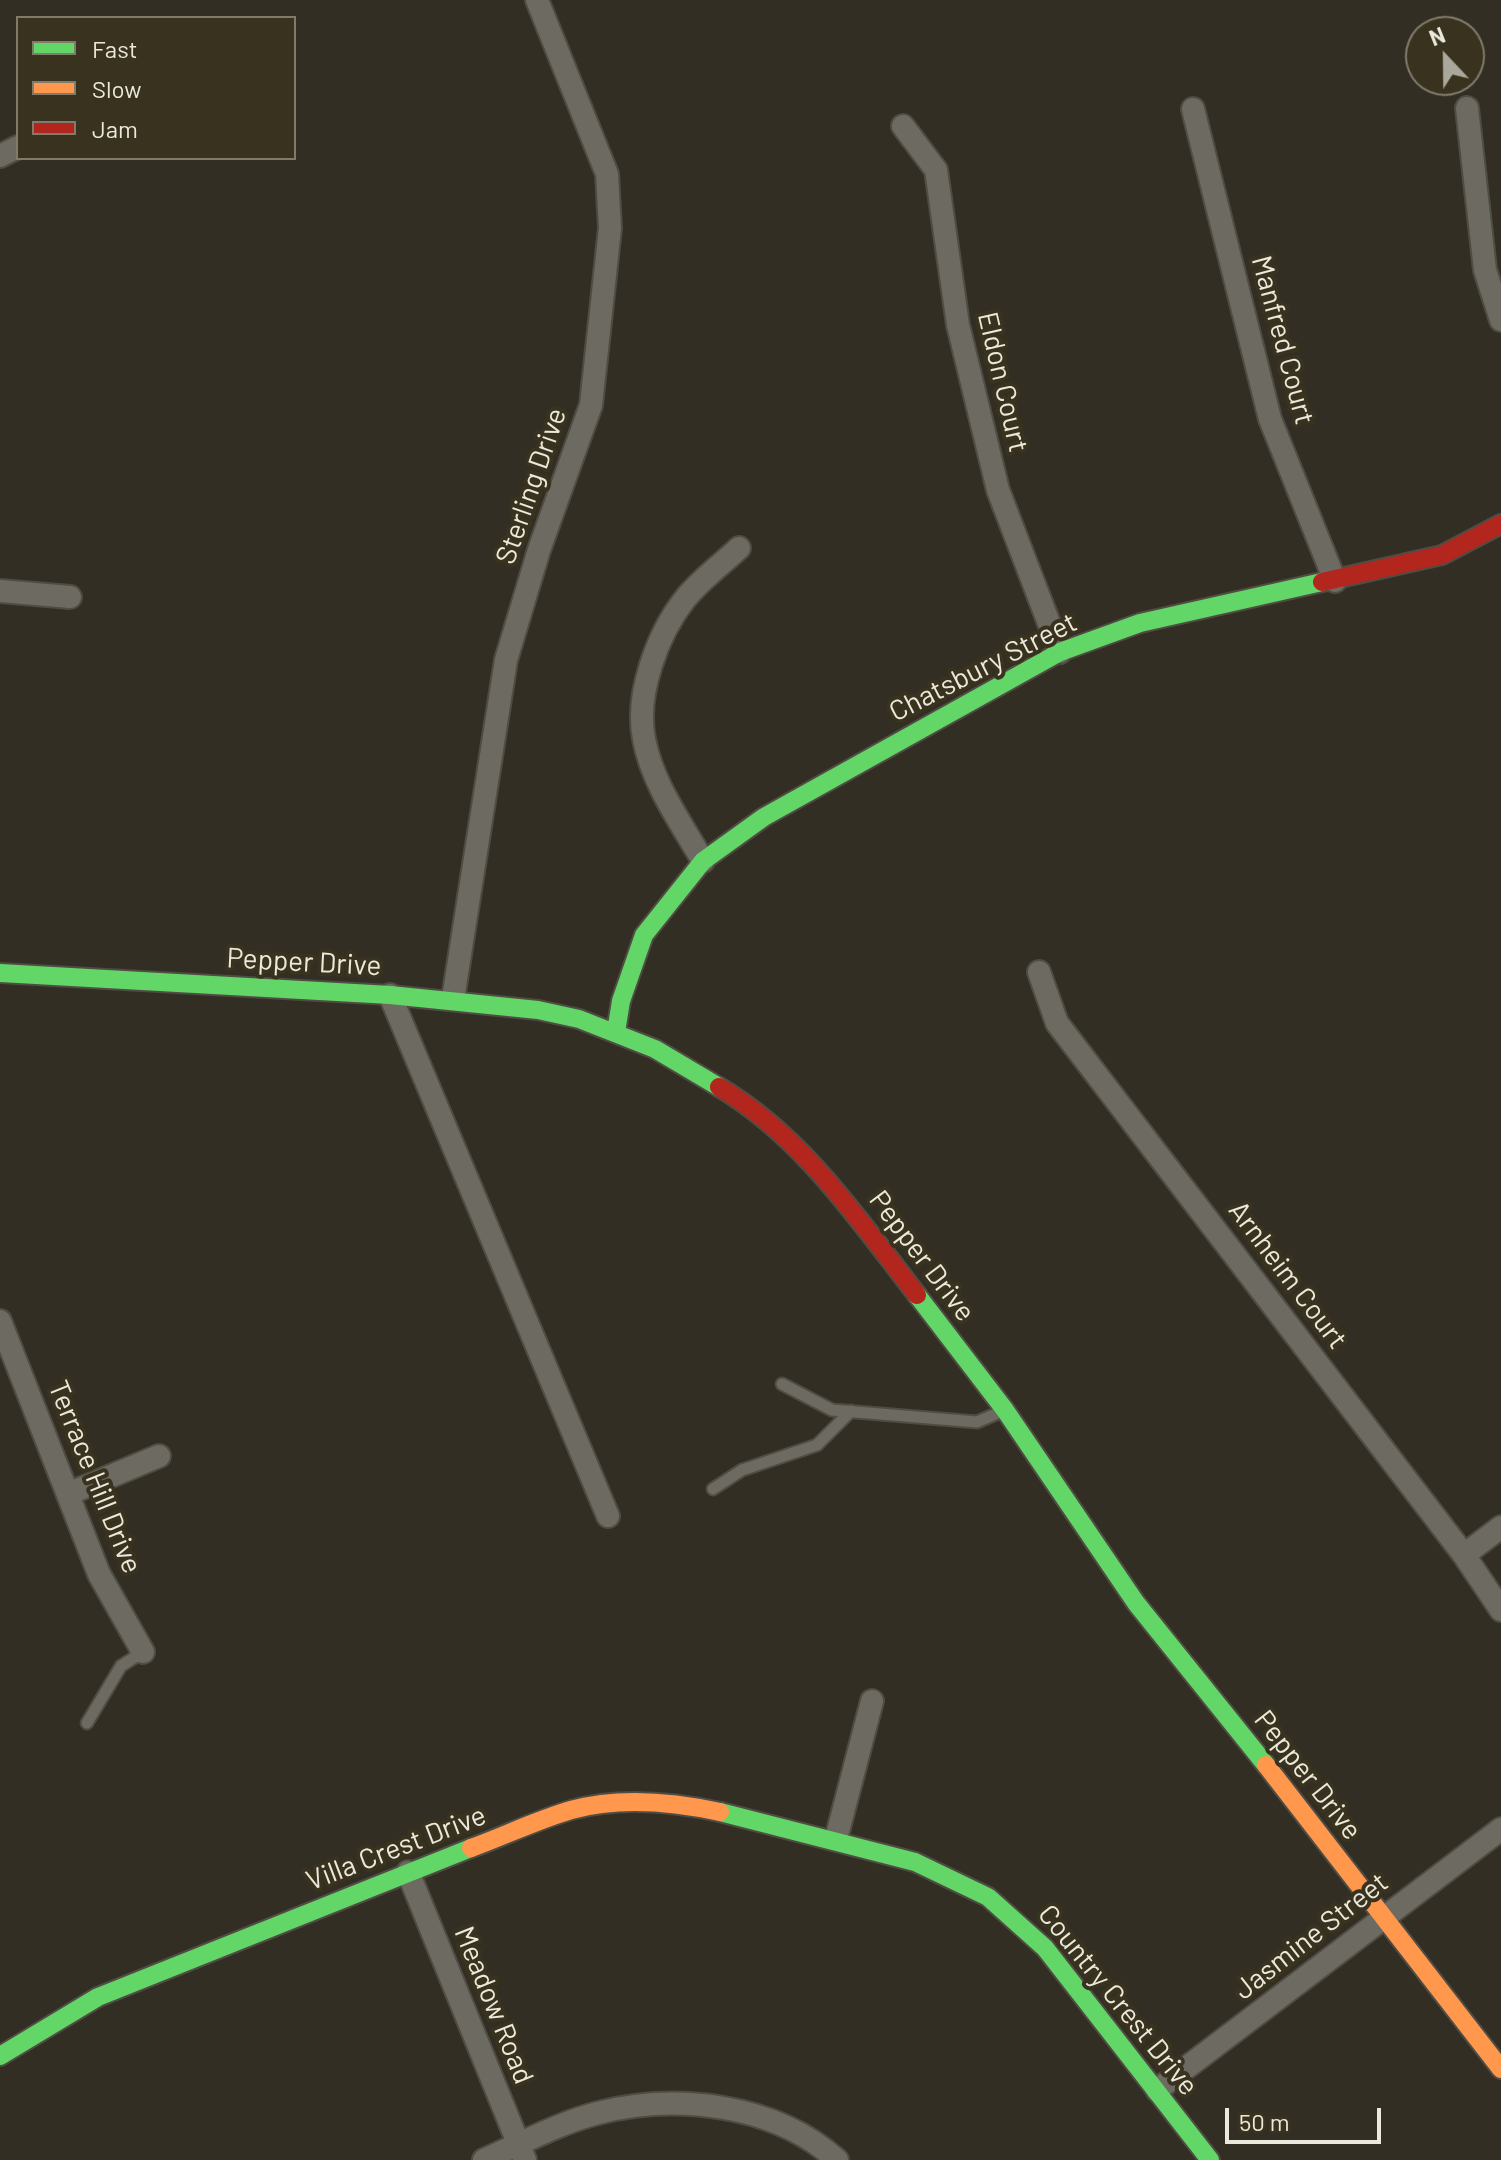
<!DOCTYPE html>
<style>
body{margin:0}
#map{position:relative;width:1501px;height:2160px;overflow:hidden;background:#322e24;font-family:Barlow,sans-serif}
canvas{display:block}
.legend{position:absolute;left:16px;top:16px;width:280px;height:144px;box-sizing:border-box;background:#38321e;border:2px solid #807b6a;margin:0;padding:10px 14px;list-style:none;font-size:24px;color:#ebe8dc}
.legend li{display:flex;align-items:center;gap:16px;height:40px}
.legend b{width:40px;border:2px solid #807b6a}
.north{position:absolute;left:1405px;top:16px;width:80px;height:80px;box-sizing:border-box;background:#38321e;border:2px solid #807b6a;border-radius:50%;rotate:338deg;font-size:22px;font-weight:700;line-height:32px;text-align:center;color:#ebe8dc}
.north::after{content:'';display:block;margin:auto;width:28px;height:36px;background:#aaa79c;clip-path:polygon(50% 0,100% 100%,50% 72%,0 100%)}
.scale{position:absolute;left:1225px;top:2108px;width:156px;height:36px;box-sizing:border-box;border:4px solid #ebe8dc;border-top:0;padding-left:10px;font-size:24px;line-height:28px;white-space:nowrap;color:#ebe8dc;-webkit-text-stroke:6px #38321e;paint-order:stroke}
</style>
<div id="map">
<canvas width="1501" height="2160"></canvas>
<ul class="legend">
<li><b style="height:10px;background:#63d668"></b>Fast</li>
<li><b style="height:10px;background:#ff974d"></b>Slow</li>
<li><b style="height:10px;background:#b3261e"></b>Jam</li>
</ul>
<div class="north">N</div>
<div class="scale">50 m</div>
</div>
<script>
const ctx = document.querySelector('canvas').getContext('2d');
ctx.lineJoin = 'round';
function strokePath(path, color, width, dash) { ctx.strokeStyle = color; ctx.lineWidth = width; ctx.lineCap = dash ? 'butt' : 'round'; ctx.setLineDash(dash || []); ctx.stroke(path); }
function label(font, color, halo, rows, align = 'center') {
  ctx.font = font + ' Barlow,sans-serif'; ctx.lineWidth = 8; ctx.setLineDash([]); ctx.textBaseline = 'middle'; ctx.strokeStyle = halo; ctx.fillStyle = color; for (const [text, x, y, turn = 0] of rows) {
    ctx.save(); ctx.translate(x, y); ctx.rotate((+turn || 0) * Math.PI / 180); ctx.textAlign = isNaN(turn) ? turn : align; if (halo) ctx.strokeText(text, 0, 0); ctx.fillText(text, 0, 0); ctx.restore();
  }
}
const lane = new Path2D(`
 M782 1384 832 1410 977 1422 1005 1410
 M713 1489 742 1470 817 1445 851 1411
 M87 1723 121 1666 143 1652`);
const street = new Path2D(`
 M1467 108 1485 270 1501 320
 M1193 109 1270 419 1335 581
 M903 126 936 170 958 325 998 490 1060 652
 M0 156 18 147
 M0 591 70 597
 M703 861C681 823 652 783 644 739 635 694 658 633 685 599 700 580 722 564 739 548
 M1039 972 1057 1023 1464 1555 1501 1610
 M390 995 608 1516
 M453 999 506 660 539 550 591 405 610 228 607 174 537 0
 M0 1321 99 1574 143 1652
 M68 1494 159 1456
 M1464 1555 1501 1527
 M836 1839 872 1701
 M408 1872 525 2160
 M1157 2090 1501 1829
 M484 2160C520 2144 559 2123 598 2113 677 2093 775 2104 837 2160`);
const fast = new Path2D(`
 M0 973 390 995 538 1010 579 1019 655 1049 719 1087
 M616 1032 621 1001 644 935 703 861 764 817 1060 652 1140 623 1322 582
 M917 1295 1005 1410 1136 1603 1266 1765
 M720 1812 915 1862 988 1897 1045 1948 1210 2160
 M0 2056 98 1997 471 1848`);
const slow = new Path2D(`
 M1266 1765 1501 2069
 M471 1848C504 1836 537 1820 571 1810 618 1797 674 1802 720 1812`);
const jam = new Path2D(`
 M1322 582 1442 555 1501 524
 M719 1087C802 1136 859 1220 917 1295`);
strokePath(lane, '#4f4c43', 15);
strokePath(street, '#4f4c43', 26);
strokePath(fast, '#4f4c43', 22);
strokePath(slow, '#4f4c43', 22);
strokePath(jam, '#4f4c43', 22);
strokePath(lane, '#6d6a62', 11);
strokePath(street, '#6d6a62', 22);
strokePath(fast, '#63d668', 18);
strokePath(slow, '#ff974d', 18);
strokePath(jam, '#b3261e', 18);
label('28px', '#ebe8dc', '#38321e', [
 ["Manfred Court",1283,340,75],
 ["Eldon Court",1003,382,77],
 ["Sterling Drive",531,486,-71],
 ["Chatsbury Street",983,667,-27],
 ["Pepper Drive",304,962,3],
 ["Pepper Drive",922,1256,53],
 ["Arnheim Court",1288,1275,53],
 ["Terrace Hill Drive",95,1477,68],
 ["Pepper Drive",1308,1775,52],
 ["Villa Crest Drive",396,1848,-21],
 ["Jasmine Street",1311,1936,-38],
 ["Country Crest Drive",1118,2000,51],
 ["Meadow Road",494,2005,68]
]);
</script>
